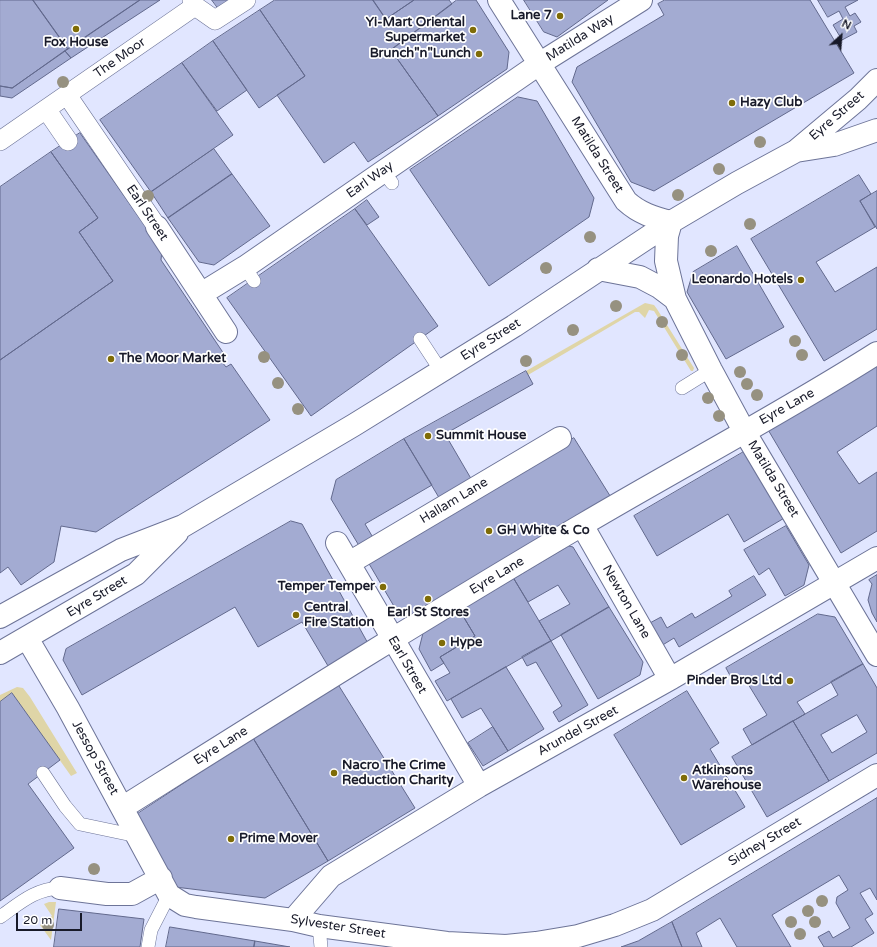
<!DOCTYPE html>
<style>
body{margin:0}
#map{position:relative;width:877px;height:947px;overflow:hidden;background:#e1e6ff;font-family:"Varela Round",sans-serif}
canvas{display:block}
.north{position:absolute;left:821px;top:16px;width:40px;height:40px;-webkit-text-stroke:3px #fff;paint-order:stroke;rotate:26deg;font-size:11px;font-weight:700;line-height:16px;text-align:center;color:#181a29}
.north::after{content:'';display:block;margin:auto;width:14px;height:18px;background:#181a29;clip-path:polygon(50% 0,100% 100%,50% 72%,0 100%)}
.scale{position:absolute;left:16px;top:913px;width:66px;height:18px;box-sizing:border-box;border:2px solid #181a29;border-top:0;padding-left:5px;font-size:12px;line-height:14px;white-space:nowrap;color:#181a29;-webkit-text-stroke:3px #fff;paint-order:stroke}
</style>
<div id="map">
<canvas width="877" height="947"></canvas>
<div class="north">N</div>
<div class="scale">20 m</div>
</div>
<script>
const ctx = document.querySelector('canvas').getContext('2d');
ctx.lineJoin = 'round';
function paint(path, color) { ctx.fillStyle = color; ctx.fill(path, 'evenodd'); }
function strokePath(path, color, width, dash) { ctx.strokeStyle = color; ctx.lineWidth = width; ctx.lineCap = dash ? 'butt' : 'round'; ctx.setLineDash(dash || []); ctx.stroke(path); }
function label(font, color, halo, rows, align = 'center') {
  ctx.font = font + ' "Varela Round",sans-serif'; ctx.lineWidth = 3.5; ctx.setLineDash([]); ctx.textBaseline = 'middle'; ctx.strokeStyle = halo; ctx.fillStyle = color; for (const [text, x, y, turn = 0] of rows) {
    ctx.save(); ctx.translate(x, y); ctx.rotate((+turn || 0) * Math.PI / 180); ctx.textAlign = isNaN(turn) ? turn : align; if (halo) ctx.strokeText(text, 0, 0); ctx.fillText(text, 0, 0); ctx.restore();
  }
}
paint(new Path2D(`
 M645 303 654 305 657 309 694 368 693 371H691L654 311 649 310 645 318 639 312H635L528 375 526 371Z
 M17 687 23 688 30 697 77 773 71 776 12 693 0 702V695Z
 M49 902H56L51 940 40 925 52 916 44 904Z`), '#dfd5a7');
const building = new Path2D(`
 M0 0H33L68 49 12 88 0 86Z
 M33 0H140L68 49Z
 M140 0H160L71 58 65 51Z
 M212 0H238L221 12Z
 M275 0H373L386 19 414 0H449L452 4 391 50 438 116 368 162 354 142 324 163 277 95 305 76 260 10Z
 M373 0H414L386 19Z
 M457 0H476L509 52 507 69 438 116 391 50Z
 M524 0H608L557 37 544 32Z
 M665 0H810L854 73 654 191 631 182 572 82 577 67 664 15 658 4Z
 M818 0H858L845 7 850 16 855 13 861 22 854 26 857 32 842 40 833 25 843 19 839 11 828 17Z
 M260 10 305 76 259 108 213 41Z
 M213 41 247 90 217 111 182 63Z
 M65 51 71 58 12 98 0 96V86L12 88Z
 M182 63 233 135 151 192 100 120Z
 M518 97 537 101 594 198 589 217 489 286 410 170Z
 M80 133 162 250 161 260 224 354 220 357 222 362 226 367 231 364 270 420 96 532 61 526 54 562 21 585 8 567 0 573V360L113 281 79 232 98 218 51 152Z
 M214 149 232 174 168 218 151 192Z
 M51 152 98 218 79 232 113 281 0 360V187Z
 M232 174 270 226 214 265 199 262 168 218Z
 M859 175 871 194 860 201 875 227 816 262 835 292 877 267V329L824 361 751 239Z
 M877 191V229L860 201Z
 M367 200 379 217 367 225 355 209Z
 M355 209 438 326 311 416 227 298Z
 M737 246 784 327 726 359 687 292 693 272Z
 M877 362V426L837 452 859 484 877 472V531L841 553 767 428Z
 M526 371 533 384 445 434 473 482 441 501 404 439Z
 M574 438 612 499 412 616 395 608 368 562Z
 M404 439 432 485 365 524 375 541 361 549 331 499 336 480Z
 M747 450 786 517 744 542 728 514 657 556 634 516Z
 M291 521 302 524 370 647 331 671 302 622 258 647 235 607 82 695 63 660 66 649Z
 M786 526 809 565 804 585 785 596 769 568 759 575 744 550Z
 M569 546 573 547 609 607 551 641 539 621 570 604 558 585 528 602 514 579Z
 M877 575V622L872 613 868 600 872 584 869 580Z
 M754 576 766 595 679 647 674 638 661 646 648 624 661 617 667 628 692 613 695 618 732 596 729 591Z
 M514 579 551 641 447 701 435 681 450 673 440 657 475 636 460 611Z
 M609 607 643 662 640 675 598 699 561 635Z
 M460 611 475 636 440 657 444 663 431 671 419 649 423 633Z
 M818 614 835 617 863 664 797 702 805 714 752 745 743 729 767 715 745 679 735 685 726 668Z
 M551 641 588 705 559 722 553 712 562 706 536 662 527 666 522 657Z
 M863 664 877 688V753L829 781 793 721 838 695 831 682ZM857 715 867 732 832 753 821 735Z
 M506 667 544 729 508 751 481 708 462 718 451 699Z
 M339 686 415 808 328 861 253 738Z
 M687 691 719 743 710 749 745 807 681 845 614 735Z
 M12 693 60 760 28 784 74 848 0 901V702Z
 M793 721 829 781 767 817 732 757Z
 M493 727 508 751 483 766 468 743Z
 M253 738 328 861 265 898 175 887 136 815Z
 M877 798V900L870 888 860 893 873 914 865 919 874 933 851 947H824L818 937 829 931 833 938 850 928 836 903 837 897 848 890 839 875 772 915 791 947H737L720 918 696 933 702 947H682L672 922Z
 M59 909 144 919 140 947H54Z
 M672 922 682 947H621L638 941Z
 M170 927 255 941 254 947H166Z
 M255 941 290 947H254Z`);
paint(building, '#a3abd2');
strokePath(building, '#62698d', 1);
const service = new Path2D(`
 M383 171 392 183
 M245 267 254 281
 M420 339 441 371
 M682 388 711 370
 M43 773 65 806 80 824 137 836
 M0 917C20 903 35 889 60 888
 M319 926 321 947
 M148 947 151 930 169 895`);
const pedestrian = new Path2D(`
 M195 6 215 20 246 0
 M67 95 157 227
 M46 109 68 141
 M0 141 195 6 192 0`);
const minor = new Path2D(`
 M499 0 626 201C639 213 654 218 671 222
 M157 227 226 332
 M201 294 245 267 539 64 641 0
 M582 525 670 679
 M337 543 479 786
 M349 563 560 438
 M27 638 68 708 169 895 185 905 196 907 293 920 319 926 447 943 506 946 536 943 578 936 615 925 652 910 877 775
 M122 808C275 712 427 616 582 525 680 467 781 414 877 353
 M60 888 107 894H132L161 878
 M293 920 331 876 479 786 670 679 877 558`);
const tertiary = new Path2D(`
 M796 151 834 145 877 130
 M671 222 667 236 666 261 675 299 711 370 744 431 877 655
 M598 269 640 277 659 287 675 299
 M0 617 121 550 183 526 354 425 514 326 671 222 737 183 796 151 858 99 877 80
 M0 653 136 574 177 533`);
strokePath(service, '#6d7498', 14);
strokePath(pedestrian, '#6d7498', 20);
strokePath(minor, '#6d7498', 24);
strokePath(tertiary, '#6d7498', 24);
strokePath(service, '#fff', 13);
strokePath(pedestrian, '#fff', 19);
strokePath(minor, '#fff', 22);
strokePath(tertiary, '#fff', 22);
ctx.fillStyle = '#969180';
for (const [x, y] of [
 [63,82],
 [760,142],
 [719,169],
 [678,195],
 [148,196],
 [750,224],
 [590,237],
 [711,251],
 [546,268],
 [616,306],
 [662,322],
 [573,330],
 [795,341],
 [682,355],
 [802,355],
 [264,357],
 [526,361],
 [740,372],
 [278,383],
 [747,384],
 [757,395],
 [708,398],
 [298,409],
 [719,416],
 [94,869],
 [822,901],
 [808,911],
 [791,922],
 [815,922],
 [48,925],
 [800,934]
]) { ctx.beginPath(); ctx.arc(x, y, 6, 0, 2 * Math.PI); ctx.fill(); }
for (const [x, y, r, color] of [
 [560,16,4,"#7f6c07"],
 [76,29,4,"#7f6c07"],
 [473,30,4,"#7f6c07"],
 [479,54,4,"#7f6c07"],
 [732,103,4,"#7f6c07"],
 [801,280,4,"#7f6c07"],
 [111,359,4,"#7f6c07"],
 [428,436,4,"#7f6c07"],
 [489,531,4,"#7f6c07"],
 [383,587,4,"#7f6c07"],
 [428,599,4,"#7f6c07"],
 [296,615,4,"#7f6c07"],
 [442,643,4,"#7f6c07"],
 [790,681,4,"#7f6c07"],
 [334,773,4,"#7f6c07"],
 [684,778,4,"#7f6c07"],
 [231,839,4,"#7f6c07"]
]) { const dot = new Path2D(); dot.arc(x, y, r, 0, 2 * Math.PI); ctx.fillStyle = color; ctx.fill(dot); strokePath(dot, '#fff', 1.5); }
label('bold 13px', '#181a29', '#fff', [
 ["Lane 7",552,16,"right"],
 ["Yi-Mart Oriental",465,23,"right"],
 ["Supermarket",465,38,"right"],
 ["Fox House",76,43,"center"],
 ["Brunch\"n\"Lunch",471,54,"right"],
 ["Hazy Club",740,103],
 ["Leonardo Hotels",793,280,"right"],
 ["The Moor Market",119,359],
 ["Summit House",436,436],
 ["GH White & Co",497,531],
 ["Temper Temper",375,587,"right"],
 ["Central",304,608],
 ["Fire Station",304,623],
 ["Earl St Stores",428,613,"center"],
 ["Hype",450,643],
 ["Pinder Bros Ltd",782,681,"right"],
 ["Nacro The Crime",342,766],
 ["Reduction Charity",342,781],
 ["Atkinsons",692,771],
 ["Warehouse",692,786],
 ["Prime Mover",239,839]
], 'left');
label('13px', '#181a29', '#fff', [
 ["Matilda Way",580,38,-32],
 ["The Moor",120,58,-35],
 ["Eyre Street",837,116,-41],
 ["Matilda Street",597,155,58],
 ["Earl Way",370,180,-35],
 ["Earl Street",147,213,56],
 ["Eyre Street",491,340,-32],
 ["Eyre Lane",787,407,-29],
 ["Matilda Street",773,479,59],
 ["Hallam Lane",454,501,-31],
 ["Eyre Lane",497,576,-31],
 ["Eyre Street",97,597,-31],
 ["Newton Lane",626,602,60],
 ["Earl Street",407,665,60],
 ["Arundel Street",578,731,-29],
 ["Eyre Lane",221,746,-32],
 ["Jessop Street",95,758,61],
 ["Sidney Street",765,842,-31],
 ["Sylvester Street",338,927,9]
]);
</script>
